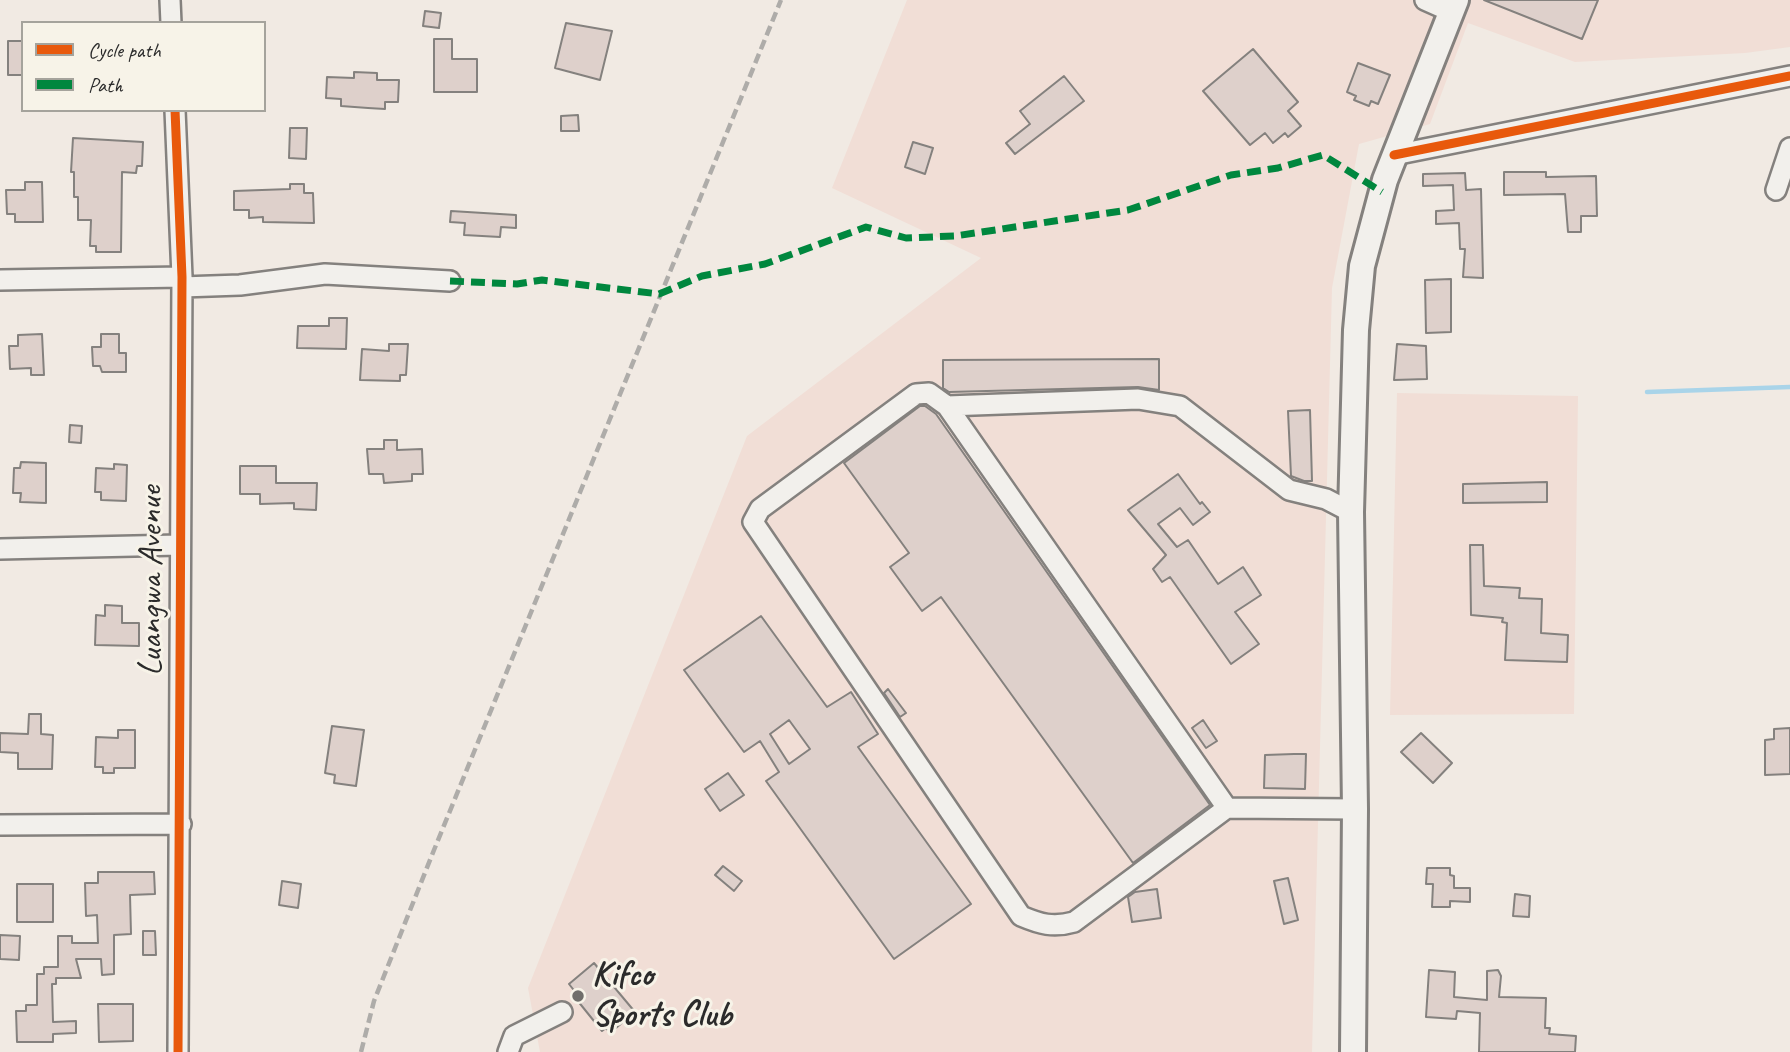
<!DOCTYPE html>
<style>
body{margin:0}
#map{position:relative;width:1790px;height:1052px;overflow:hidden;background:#f1eae3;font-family:Caveat,sans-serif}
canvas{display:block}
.legend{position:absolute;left:21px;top:21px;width:245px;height:91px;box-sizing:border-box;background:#f7f3e8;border:2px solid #a5a39c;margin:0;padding:9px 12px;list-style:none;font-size:21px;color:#2b2b2b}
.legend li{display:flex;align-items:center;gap:14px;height:35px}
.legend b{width:35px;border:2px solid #a5a39c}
</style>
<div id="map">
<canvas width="1790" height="1052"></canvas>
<ul class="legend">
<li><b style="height:9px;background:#e8590c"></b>Cycle path</li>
<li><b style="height:9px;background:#00873e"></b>Path</li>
</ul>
</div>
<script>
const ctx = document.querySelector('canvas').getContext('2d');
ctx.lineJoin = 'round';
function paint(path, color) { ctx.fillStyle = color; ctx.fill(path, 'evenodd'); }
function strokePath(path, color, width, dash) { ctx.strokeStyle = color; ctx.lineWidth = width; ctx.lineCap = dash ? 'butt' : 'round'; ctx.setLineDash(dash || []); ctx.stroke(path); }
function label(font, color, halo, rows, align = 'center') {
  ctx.font = font + ' Caveat,sans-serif'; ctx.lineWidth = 6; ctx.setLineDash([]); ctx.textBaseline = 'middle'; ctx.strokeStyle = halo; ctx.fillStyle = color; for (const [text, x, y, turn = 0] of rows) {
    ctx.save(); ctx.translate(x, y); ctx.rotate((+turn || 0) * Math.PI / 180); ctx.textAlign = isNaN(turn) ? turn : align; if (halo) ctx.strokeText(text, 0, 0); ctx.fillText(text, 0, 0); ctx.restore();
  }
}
paint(new Path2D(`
 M907 0H1790V47L1745 53 1575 62 1468 23 1430 124 1359 144 1332 288 1312 1052H540L528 988 747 436 981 258 832 188Z
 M1397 393 1578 396 1574 714 1390 715Z`), '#f1ded6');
strokePath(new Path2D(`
 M1647 392 1790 387`), '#a9d4e9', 4.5);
const building = new Path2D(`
 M1484 0H1598L1582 39Z
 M425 11 441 13 439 28 423 26Z
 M566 23 612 31 600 80 555 68Z
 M434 39H452V59H477V92H434Z
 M8 41H23V75H8Z
 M1253 49 1298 102 1288 111 1301 126 1288 137 1285 133 1273 143 1265 133 1250 145 1203 91Z
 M1358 63 1390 75 1378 104 1371 101 1369 106 1354 100 1356 96 1347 92Z
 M354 72 377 73V80H399L398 102H385V109L368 108 341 106V99L326 98 327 77 354 78Z
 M1064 76 1084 101 1015 154 1006 143 1030 124 1020 111Z
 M578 115 579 131H561V116Z
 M290 128H307L306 159 289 158Z
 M73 138 143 142 142 166H137L136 173 122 172 121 252H96V246H90L91 220H78V197H74V172H71Z
 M913 142 933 148 925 174 905 167Z
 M1504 172H1546V177L1596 176 1597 216H1581V232H1568L1565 194 1504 195Z
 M1465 173 1466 190 1481 189 1483 278 1463 277 1465 249H1460L1459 223 1436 224V211L1454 210 1453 185 1423 186V174Z
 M25 182H42L43 222H15V214H7L6 190H25Z
 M290 184H304V193H313L314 223 263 222V217L249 218V210H234V191L290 189Z
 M451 211 516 215V228L501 227 500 237 464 235 465 223 450 222Z
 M1451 279V332L1426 333 1425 280Z
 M329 318H347L346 349 297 348 298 326H329Z
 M42 334 44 375H31V368L10 369 9 346H18V335Z
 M101 334H119V353H126V372H102L100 366H93L92 347H101Z
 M389 344H408L406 375H400V381L360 380 362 349 389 351Z
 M1397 344 1426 346 1427 379 1394 380Z
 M1159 359V390L1138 387 949 392 943 388V360Z
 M920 406H925L936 414 1210 805 1133 863 941 597 922 611 890 567 909 553 844 463Z
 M1310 410 1312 481H1304L1291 476 1288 411Z
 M70 425 82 426 81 443 69 442Z
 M384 440H397V450L422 449 423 474H412V481L384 483 383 474H369L367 449H384Z
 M21 462 46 463V503L20 502 21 493H13L14 468H20Z
 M114 464 127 465 126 501 101 500V492H95L96 468 114 469Z
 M240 466H276V483H317L316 510 294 509V503L260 504V494H240Z
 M1178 474 1200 504 1202 502 1210 512 1193 525 1180 508 1158 524 1177 547 1188 540 1218 584 1243 567 1261 595 1235 612 1259 644 1231 664 1170 577 1162 582 1153 569 1166 555 1128 510Z
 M1547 482V502L1463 503V484Z
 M1470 545H1483L1484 586 1520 588 1519 598 1542 599 1541 633 1568 635 1567 662 1505 660 1507 623 1502 622 1503 618 1471 615Z
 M105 605 122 606V623H139V646L95 645 96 615 105 616Z
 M761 616 827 707 851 692 878 734 858 747 971 904 894 959 766 781 779 772 760 741 744 752 684 670ZM789 720 810 749 789 764 770 734Z
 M888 689 906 713 900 717 884 693Z
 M29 714H41V734L53 735 52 769H18V753L0 752V733L28 734Z
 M1203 720 1217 741 1206 748 1192 728Z
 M332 726 364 730 356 786 334 783 335 775 325 773Z
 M1790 728V774L1765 775V740L1774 739V729Z
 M118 730H135V768H114V773H103V767H95L96 737 118 738Z
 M1421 733 1452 763 1433 783 1401 752Z
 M1294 754H1306L1305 789 1264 788 1265 755Z
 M728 773 744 795 720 811 705 789Z
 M723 866 742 881 734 891 715 875Z
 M1427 868H1450V875L1454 876V888H1470V902L1450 901V907H1432L1433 884H1426Z
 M98 872H154L155 894 130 895 131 934 114 935V974L102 975 101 959H76L81 978H56V984H52L53 1022 76 1021V1033L53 1034V1042H17L16 1011H26V1005H37V974H44V967H58V936H72V943H98L97 915 86 916 85 883H98Z
 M1288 878 1298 920 1284 924 1274 881Z
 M282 881 301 884 298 908 279 905Z
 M17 884H53V922H17Z
 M1157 889 1161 918 1132 922 1128 897 1135 892Z
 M1515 894 1530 896 1529 917 1513 916Z
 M143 931H155L156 955H143Z
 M0 935 20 936 19 960 0 959Z
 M594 963 635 1012 610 1033 606 1028 602 1031 573 995 576 993 569 984Z
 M1429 970 1455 972 1454 997 1487 1000V971L1498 970 1501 976 1499 997 1546 998 1545 1028H1550L1549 1034 1576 1036 1575 1052H1479L1480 1013 1457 1011 1456 1019 1426 1017Z
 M98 1004H133V1041L99 1042Z`);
paint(building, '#ded0cb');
strokePath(building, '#84817e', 2);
const minor = new Path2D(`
 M170 0 171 23
 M1425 0 1452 12
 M175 110 182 277 178 1052
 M1394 155 1790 76
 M1776 190 1790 148
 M0 280 182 277
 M182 287 240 285 325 274 450 281
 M947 406 1227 808 1355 809
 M0 549 179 545
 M1227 808 1074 922C1053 928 1040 924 1021 916L753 522 760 509 916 394 929 393 947 406 1138 399 1180 406 1289 490 1326 499 1351 512
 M0 825 181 824
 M508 1052 514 1036 562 1012`);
const major = new Path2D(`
 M1353 1052 1355 809 1351 512 1356 330 1362 266 1385 180 1456 0`);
strokePath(minor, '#84817e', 24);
strokePath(major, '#84817e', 30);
strokePath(minor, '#f2f0ec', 19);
strokePath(major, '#f2f0ec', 24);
strokePath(new Path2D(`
 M361 1052 374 1001 434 850 781 0`), '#aeaca9', 4.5, [10, 5]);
strokePath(new Path2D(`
 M450 281 517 284 542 280 659 294 702 276 765 264 866 227 906 238 955 236 1128 210 1231 175 1278 168 1323 155 1382 192`), '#00873e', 7, [14, 7]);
strokePath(new Path2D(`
 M175 110 182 277 178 1052
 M1394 155 1790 76`), '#e8590c', 9);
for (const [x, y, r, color] of [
 [578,996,7,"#706e6b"]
]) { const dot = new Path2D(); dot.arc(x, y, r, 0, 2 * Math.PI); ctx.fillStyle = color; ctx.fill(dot); strokePath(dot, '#f7f3e8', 2.5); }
label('35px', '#2b2b2b', '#f7f3e8', [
 ["Luangwa Avenue",152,581,-90]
]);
label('bold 35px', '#2b2b2b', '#f7f3e8', [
 ["Kifco",592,976],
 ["Sports Club",592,1016]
], 'left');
</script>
